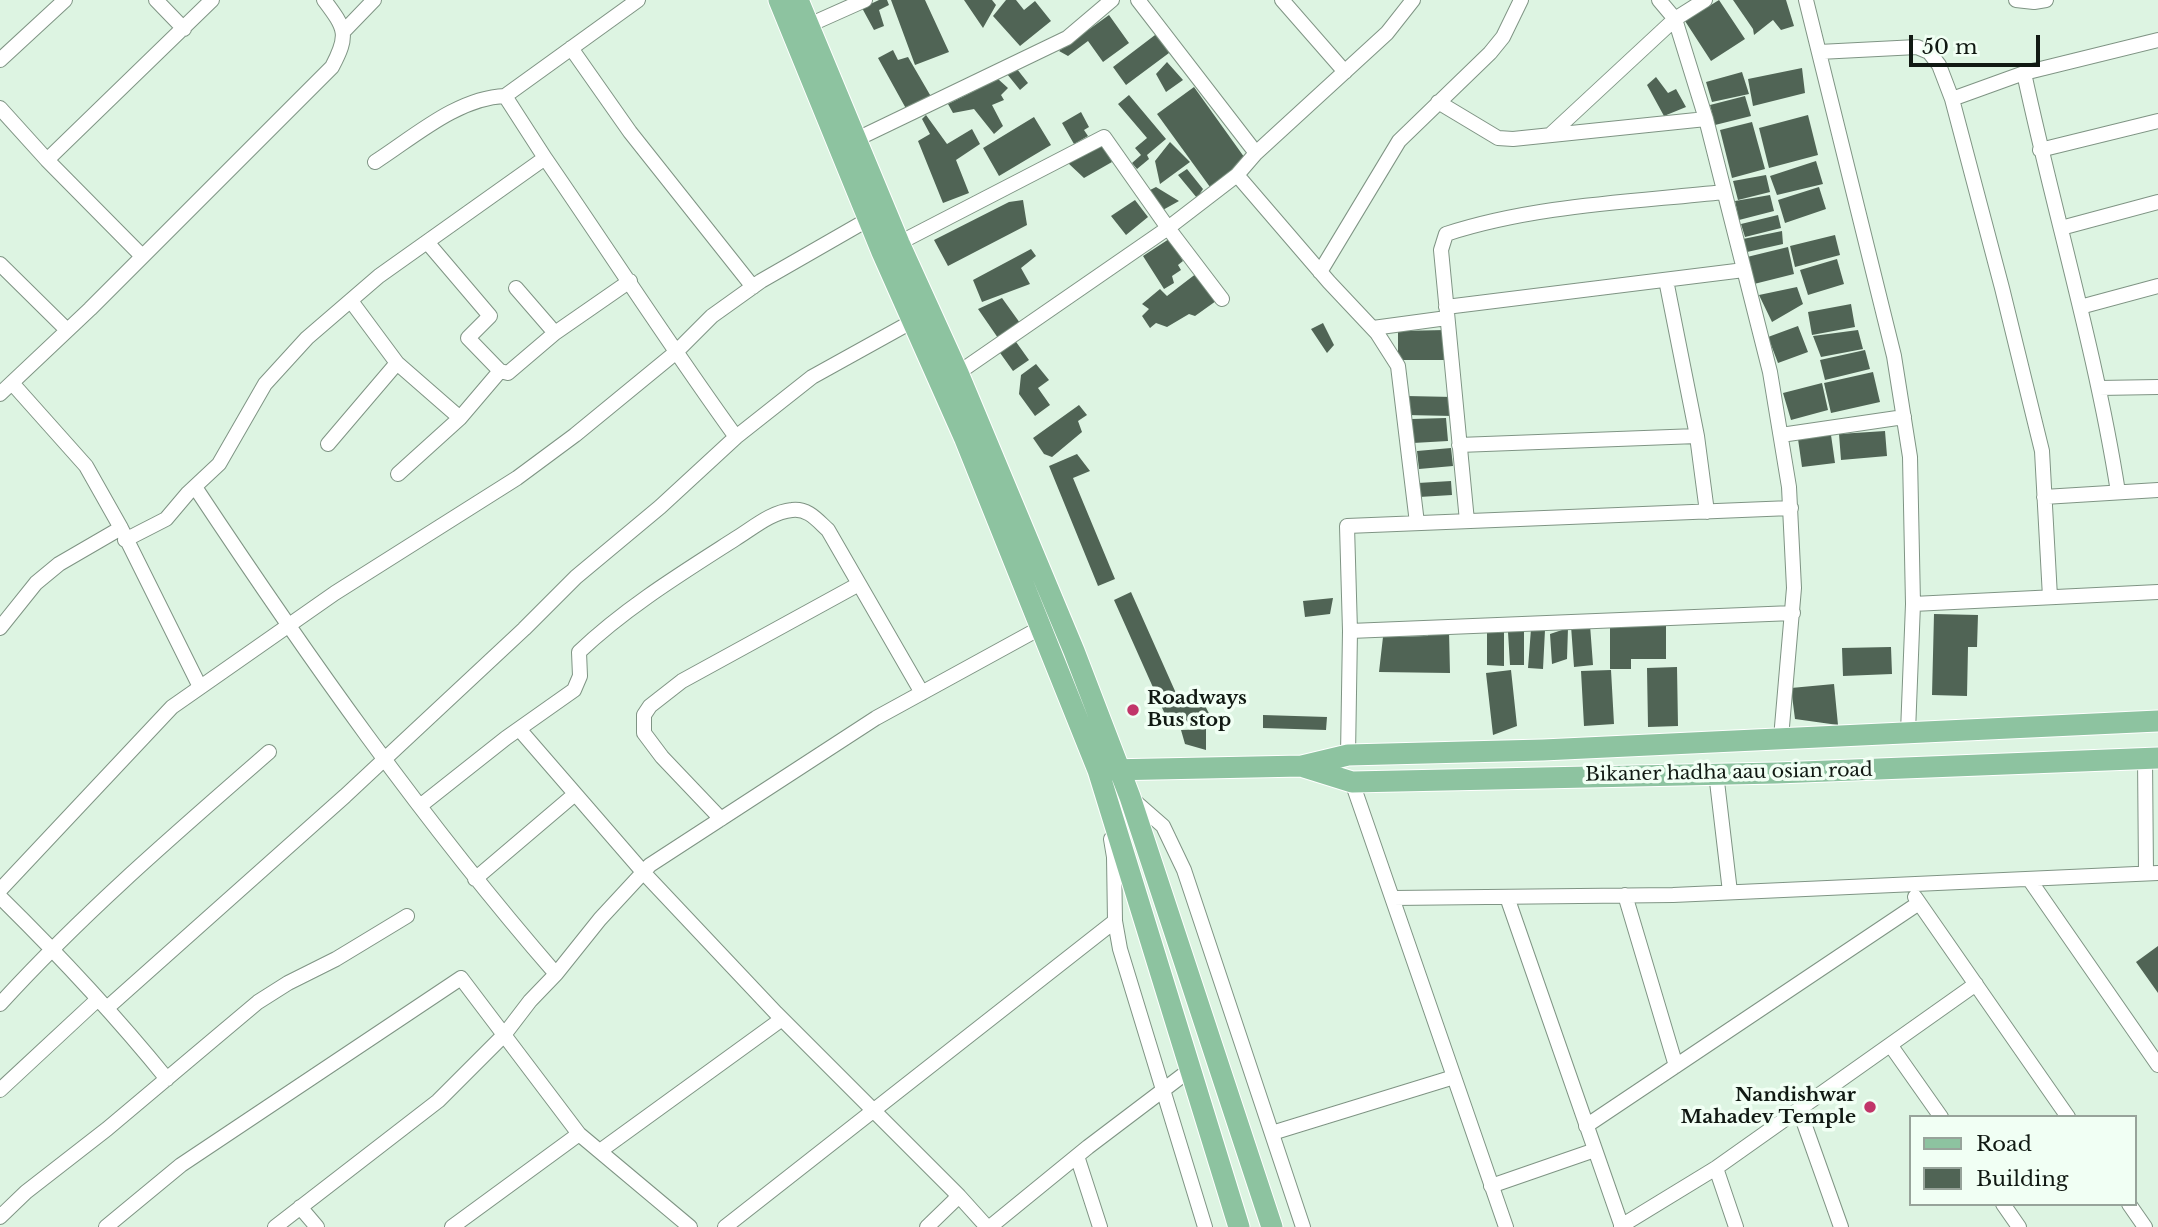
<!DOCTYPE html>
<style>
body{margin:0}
#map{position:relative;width:2158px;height:1227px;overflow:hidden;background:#ddf4e2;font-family:"Libre Baskerville",serif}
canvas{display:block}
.legend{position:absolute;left:1909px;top:1115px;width:228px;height:91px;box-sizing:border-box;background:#f1fff4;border:2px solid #97a39a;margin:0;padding:9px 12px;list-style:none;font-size:21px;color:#111913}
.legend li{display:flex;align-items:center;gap:14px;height:35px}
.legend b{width:35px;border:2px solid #97a39a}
.scale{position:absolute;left:1909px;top:35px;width:131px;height:32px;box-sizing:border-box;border:4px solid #111913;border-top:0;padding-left:9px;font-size:21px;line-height:24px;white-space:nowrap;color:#111913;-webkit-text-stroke:5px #f1fff4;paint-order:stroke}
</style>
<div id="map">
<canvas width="2158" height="1227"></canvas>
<ul class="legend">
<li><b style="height:9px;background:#8dc3a0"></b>Road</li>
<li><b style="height:19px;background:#506455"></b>Building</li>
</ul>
<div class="scale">50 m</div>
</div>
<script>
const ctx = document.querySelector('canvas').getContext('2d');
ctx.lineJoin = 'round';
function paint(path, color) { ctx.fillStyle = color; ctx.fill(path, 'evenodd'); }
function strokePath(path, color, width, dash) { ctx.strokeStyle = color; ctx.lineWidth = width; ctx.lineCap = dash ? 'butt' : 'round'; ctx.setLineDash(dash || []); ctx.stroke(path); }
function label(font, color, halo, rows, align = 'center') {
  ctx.font = font + ' "Libre Baskerville",serif'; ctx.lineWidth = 7; ctx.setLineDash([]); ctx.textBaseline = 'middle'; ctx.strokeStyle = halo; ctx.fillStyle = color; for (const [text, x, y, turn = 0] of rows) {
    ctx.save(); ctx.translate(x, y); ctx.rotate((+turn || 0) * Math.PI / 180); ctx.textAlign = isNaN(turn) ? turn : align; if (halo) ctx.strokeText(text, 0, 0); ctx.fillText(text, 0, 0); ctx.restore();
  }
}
paint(new Path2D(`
 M879 0H887L889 5 879 10 884 26 874 30 862 8Z
 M891 0H925L949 52 915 65Z
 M964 0H992L996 5 983 28Z
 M1006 0H1016L1024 10 1035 1 1051 21 1020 46 993 16Z
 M1719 0 1745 39 1711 61 1685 21Z
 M1733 0H1786L1794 26 1781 30 1773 20 1754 35 1753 29Z
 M1109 15 1129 43 1103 62 1088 41 1068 56 1059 51Z
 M1159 32 1173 50 1126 85 1113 67Z
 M893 50 898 60 908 57 933 100 909 114 878 58Z
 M1167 62 1183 80 1166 92 1156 74Z
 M1802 68 1805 93 1753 106 1748 79Z
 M1017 69 1028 83 1020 90 1007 74Z
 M1742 72 1749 94 1712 102 1706 82Z
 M1656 77 1668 93 1676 89 1686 107 1664 116 1647 85Z
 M998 79 1008 88 1001 95 1004 100 992 105 1003 126 994 134 974 109 953 113 948 104Z
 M1194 87 1247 161 1210 187 1157 114Z
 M1129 95 1166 139 1147 155 1149 159 1137 169 1132 163 1141 155 1135 148 1147 138 1118 104Z
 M1745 96 1751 116 1715 125 1710 105Z
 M1081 112 1089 127 1084 130 1088 136 1074 144 1062 123Z
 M926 115 947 144 972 129 980 144 956 160 969 193 943 203 918 141 930 134 922 119Z
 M1808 115 1818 155 1769 168 1759 128Z
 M1034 117 1051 145 999 176 983 148Z
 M1752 122 1765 169 1732 178 1720 130Z
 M1170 142 1190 162 1160 184 1155 161Z
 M1101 144 1112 162 1084 178 1068 163Z
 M1816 161 1823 184 1777 195 1770 176Z
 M1187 169 1203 189 1197 198 1178 175Z
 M1766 175 1770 192 1738 200 1733 181Z
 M1156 187 1179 201 1161 211 1150 190Z
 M1819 187 1826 209 1785 223 1778 200Z
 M1770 195 1774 211 1739 220 1735 201Z
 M1023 200 1027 225 948 266 934 240 1009 202Z
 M1135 200 1148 217 1126 235 1111 216Z
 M1778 215 1781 228 1745 237 1741 224Z
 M1782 231 1783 244 1747 252 1743 239Z
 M1835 235 1840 255 1795 267 1790 246Z
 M1169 239 1183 261 1178 265 1181 270 1172 276 1174 283 1164 289 1143 256Z
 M1788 247 1794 274 1754 284 1747 257Z
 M1031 249 1036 256 1021 268 1030 284 982 302 973 280Z
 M1837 259 1844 284 1808 295 1800 270Z
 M1197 273 1216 301 1195 316 1189 314 1167 327 1156 323 1150 328 1142 316 1149 309 1142 304 1160 289 1167 296Z
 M1797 287 1803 304 1772 322 1759 295Z
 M1002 298 1020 323 998 338 978 309Z
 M1851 304 1855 327 1812 335 1808 312Z
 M1323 323 1334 345 1327 353 1311 329Z
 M1798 326 1808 352 1778 363 1768 337Z
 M1446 330V360H1398V331Z
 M1858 330 1863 349 1821 357 1813 336Z
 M1014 339 1029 360 1013 371 998 350Z
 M1865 350 1870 369 1825 380 1820 360Z
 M1036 364 1049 380 1038 388 1050 405 1035 416 1019 394 1021 375Z
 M1873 372 1880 402 1831 413 1824 383Z
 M1822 383 1828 410 1791 420 1783 393Z
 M1407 396 1453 397V416L1406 415Z
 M1079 405 1087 415 1078 421 1082 432 1052 457 1044 454 1033 438Z
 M1446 418 1448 441 1413 443 1412 419Z
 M1885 431 1887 456 1841 460 1839 434Z
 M1831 435 1835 463 1802 467 1798 439Z
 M1451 448 1453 466 1419 469 1417 451Z
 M1077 454 1090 471 1073 478 1115 579 1098 586 1049 466Z
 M1451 481 1452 495 1419 497 1418 483Z
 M1131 592 1179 700 1185 697 1190 703 1202 700 1214 723 1168 721 1114 600Z
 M1333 598 1330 614 1305 617 1303 601Z
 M1934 614 1978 615 1977 647H1968L1967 696 1932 695Z
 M1610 622 1666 624V659H1631V669H1610Z
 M1590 625 1593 665 1574 667 1571 626Z
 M1568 628 1567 659 1552 664 1550 634Z
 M1531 629 1545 630 1543 669 1528 668Z
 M1524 630V665H1510L1508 632Z
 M1428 631H1449L1450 673 1379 672 1383 637 1428 636Z
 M1504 631V666L1487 665V632Z
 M1891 647 1892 674 1843 676 1842 648Z
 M1677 667 1678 726 1648 727 1647 668Z
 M1511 670 1517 726 1493 735 1486 673Z
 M1611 670 1614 724 1584 726 1581 671Z
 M1834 684 1838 725 1795 719 1791 688Z
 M1263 715 1327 717 1326 730 1263 728Z
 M1206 729V750L1185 744 1181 730Z
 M2158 946V993L2136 962Z`), '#506455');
const minor = new Path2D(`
 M156 0 184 29
 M1138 0 1256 153
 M1282 0 1345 72
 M1659 0 1675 19 1706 119 1770 372 1789 487 1794 588 1781 738
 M1806 0 1894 356 1910 457 1913 604 1908 732
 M2016 0 2034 2 2046 0
 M809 25 865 0
 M344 31 374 0
 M571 48 630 132 753 287
 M1819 52 1917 47 1929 52 1939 65 1952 99 2002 288 2042 451 2050 597
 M0 60 65 0
 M2024 73C2054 213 2096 351 2118 492
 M1952 99 2024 73 2158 40
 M1438 102 1498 138 1513 139 1706 119
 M0 108 47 160 142 256
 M1550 135 1675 19 1705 0
 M857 139 1067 38 1112 0
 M2040 150 2158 121
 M545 158C609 251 670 346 736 437
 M47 160 212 0
 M375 162C414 137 457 98 505 96
 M1237 175 1329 282 1377 333 1398 366 1417 523
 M2061 228 2158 202
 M899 243 1104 137 1168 228 1222 299
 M0 264 67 330
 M1320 272 1399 141 1490 53 1503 37 1521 0
 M1666 280 1697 436 1707 512
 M516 288 555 333
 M351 301 397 363 460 418
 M1446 307 1744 270
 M2080 307 2158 286
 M1373 328 1447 318
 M500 371 508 373 555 333 630 281
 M958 373 1168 228 1237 175 1256 153 1387 33 1413 0
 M12 383 86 466 121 528 200 687
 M2099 388 2158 387
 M0 394 90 309 332 67C349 35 346 29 324 0
 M1781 435 1904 417
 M328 444 397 363
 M1459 445 1697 436
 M398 474 460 418 500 371 468 338 490 316 427 242
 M195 487C307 656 423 821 556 974
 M2044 497 2158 490
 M1467 521 1441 250 1446 234C1535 205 1632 202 1724 192
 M125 540 166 519 188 493 219 464 265 384 307 338 379 276 545 158 505 96 638 0
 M1913 604 2158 592
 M0 628 36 583 59 564 121 528
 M1350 631 1793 613
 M519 729 643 872 776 1013 959 1196 987 1227
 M1348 755 1350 631 1347 526 1791 508
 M2145 758 2146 873
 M1716 773 1730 892
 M1352 782 1506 1227
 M1131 798 1163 826 1184 870 1303 1227
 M420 806 506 738 574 690 580 676 579 652C625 608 682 573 735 539 753 528 771 512 792 510 808 508 817 520 828 530L922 693
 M721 819 662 757 644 733V715L650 706 682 681 859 584
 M1111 839 1114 857 1115 921 1120 949 1205 1227
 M475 879 575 794
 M2029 879 2158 1065
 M0 890 172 707 335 593 517 478 575 435 675 353 712 316 761 281 869 219
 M1625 895 1676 1066
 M0 897C59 955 115 1015 167 1079
 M1507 897 1622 1227
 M1915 897 2068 1117
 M1393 898 1673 895 2158 873
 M0 1004C83 913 176 833 269 752
 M107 1008 345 796 524 629 576 577 660 507 736 437 812 377 913 321
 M1891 1046 1941 1117
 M0 1090 98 999
 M1799 1109 1841 1227
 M1586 1126 1919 903
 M1272 1133 1454 1077
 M600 1151 782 1019
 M1077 1156 1100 1227
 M1716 1168 1736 1227
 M1491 1186 1595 1150
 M2003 1204 2019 1227
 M2129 1204 2145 1227
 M300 1207 317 1227
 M0 1217 26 1192 107 1129 258 1002 288 983 336 959 407 916
 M1621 1226 1716 1168 1976 984
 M106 1227 181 1165 461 978 579 1134 690 1227
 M275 1227 438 1101 504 1035 530 1001 556 974 600 919 650 865 876 718 1042 627
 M452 1227 579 1134
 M725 1227 1115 921
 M927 1227 959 1196
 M990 1227 1088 1147 1191 1069`);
const primary = new Path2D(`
 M779 0 882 252 965 439 1098 770 1239 1227
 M798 0 899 243 958 373 1074 651 1130 797 1272 1227
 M1304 767 1352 782 1777 773 2158 758
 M1108 770 1302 766 1348 755 1543 750 2158 721`);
strokePath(minor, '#7f9484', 16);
strokePath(primary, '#fff', 23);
strokePath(minor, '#fff', 14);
strokePath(primary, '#8dc3a0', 21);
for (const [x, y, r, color] of [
 [1133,710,7,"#c13569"],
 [1870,1107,7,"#c13569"]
]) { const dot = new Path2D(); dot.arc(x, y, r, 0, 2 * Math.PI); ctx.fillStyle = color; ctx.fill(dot); strokePath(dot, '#f1fff4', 2.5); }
label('bold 19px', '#111913', '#f1fff4', [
 ["Roadways",1147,699],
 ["Bus stop",1147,721],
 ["Nandishwar",1856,1096,"right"],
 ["Mahadev Temple",1856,1118,"right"]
], 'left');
label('19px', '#111913', '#f1fff4', [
 ["Bikaner hadha aau osian road",1729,773,-1]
]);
</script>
